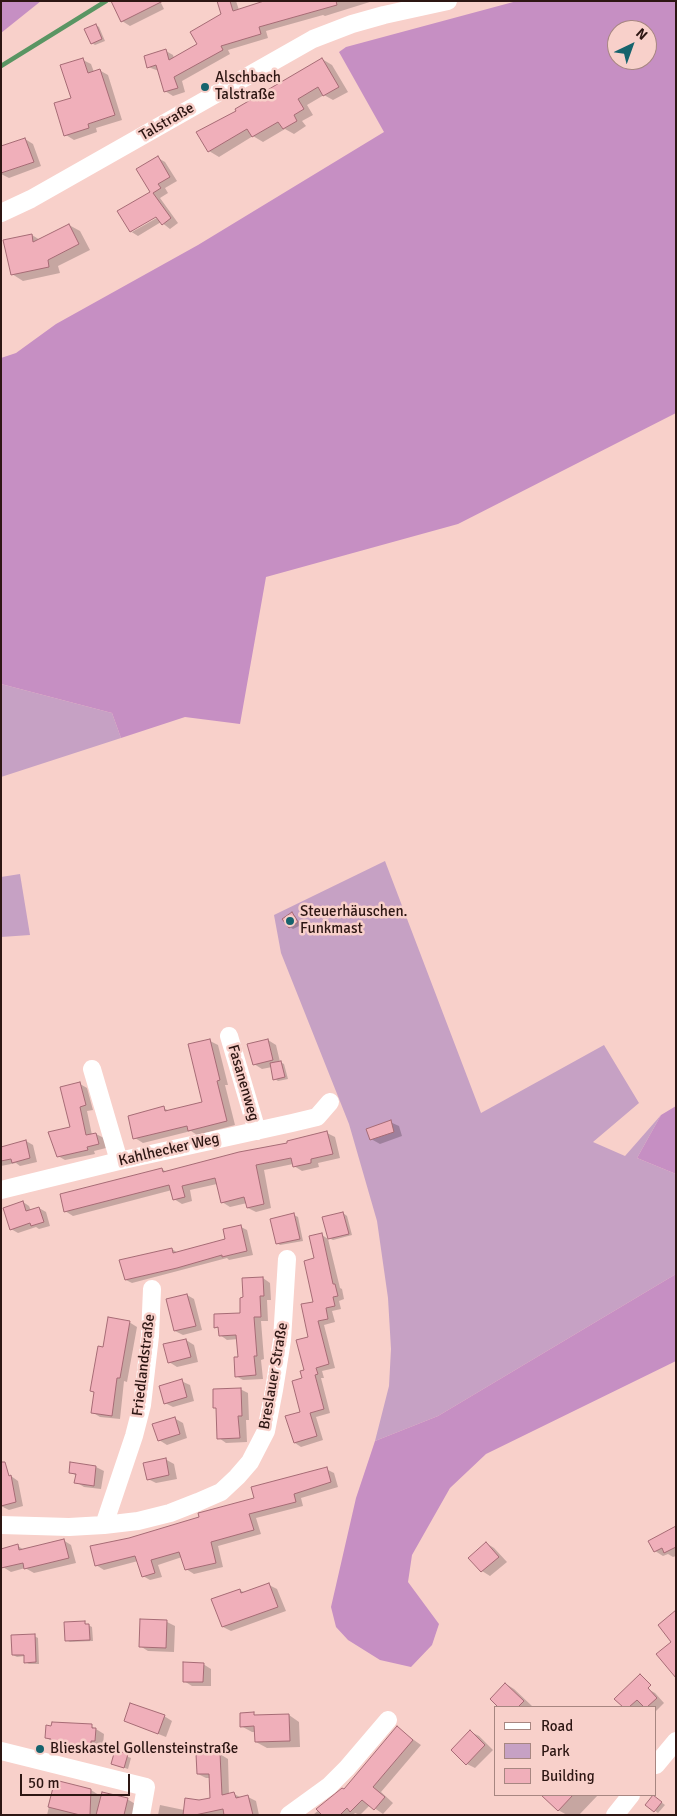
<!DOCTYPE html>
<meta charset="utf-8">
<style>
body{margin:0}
#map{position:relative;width:677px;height:1816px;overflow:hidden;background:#f8d0ca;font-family:Signika,sans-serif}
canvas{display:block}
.frame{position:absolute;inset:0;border:2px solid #2d1613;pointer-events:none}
.legend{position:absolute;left:494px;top:1706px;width:162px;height:90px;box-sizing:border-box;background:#f8d0ca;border:1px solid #a78681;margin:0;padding:6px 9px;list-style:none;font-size:15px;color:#2d1613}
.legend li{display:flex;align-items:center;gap:10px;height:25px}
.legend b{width:25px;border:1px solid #a78681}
.north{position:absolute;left:607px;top:20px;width:50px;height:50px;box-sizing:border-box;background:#f8d0ca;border:1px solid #a78681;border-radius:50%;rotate:42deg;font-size:14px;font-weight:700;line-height:20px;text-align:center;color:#2d1613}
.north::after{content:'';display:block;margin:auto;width:18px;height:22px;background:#16636d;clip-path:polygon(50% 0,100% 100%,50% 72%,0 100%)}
.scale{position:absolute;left:20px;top:1774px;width:110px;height:22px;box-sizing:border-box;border:2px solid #2d1613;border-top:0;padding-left:6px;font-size:15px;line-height:18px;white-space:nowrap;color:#2d1613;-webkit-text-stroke:4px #f8d0ca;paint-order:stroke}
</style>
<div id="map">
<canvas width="677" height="1816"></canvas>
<div class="frame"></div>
<ul class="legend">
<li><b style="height:6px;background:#fff"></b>Road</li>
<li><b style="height:14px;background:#c6a1c4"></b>Park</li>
<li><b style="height:14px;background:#f0afba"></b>Building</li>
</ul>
<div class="north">N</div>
<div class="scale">50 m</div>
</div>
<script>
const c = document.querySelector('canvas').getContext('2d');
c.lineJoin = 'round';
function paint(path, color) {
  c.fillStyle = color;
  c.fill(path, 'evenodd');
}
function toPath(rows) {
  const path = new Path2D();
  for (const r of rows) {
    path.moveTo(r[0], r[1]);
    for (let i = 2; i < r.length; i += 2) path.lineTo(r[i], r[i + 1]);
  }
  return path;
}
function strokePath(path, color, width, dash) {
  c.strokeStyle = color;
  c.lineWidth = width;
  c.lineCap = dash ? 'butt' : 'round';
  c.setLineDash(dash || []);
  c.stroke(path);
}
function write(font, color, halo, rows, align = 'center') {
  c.font = font + ' Signika,sans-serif';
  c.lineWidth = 5;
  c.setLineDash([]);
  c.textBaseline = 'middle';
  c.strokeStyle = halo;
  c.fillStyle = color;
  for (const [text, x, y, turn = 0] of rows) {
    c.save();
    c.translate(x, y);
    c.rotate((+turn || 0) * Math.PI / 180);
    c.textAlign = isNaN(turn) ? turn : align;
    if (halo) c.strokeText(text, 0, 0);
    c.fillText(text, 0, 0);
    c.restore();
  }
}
paint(toPath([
 [1,684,112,713,121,738,1,777],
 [385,861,481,1113,604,1045,639,1103,593,1142,625,1156,661,1115,637,1158,676,1174,676,1274,438,1416,375,1441,389,1386,391,1349,388,1298,377,1221,349,1124,281,953,274,915],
 [20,874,30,935,1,937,1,877]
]), '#c6a1c4');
paint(toPath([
 [1,1,41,1,1,33],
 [517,1,676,1,676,413,458,524,266,577,240,724,185,717,121,738,112,713,1,684,1,358,16,353,56,324,198,245,384,132,339,52,346,47],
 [617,30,647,30,647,60,617,60],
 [676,1106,676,1174,637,1158,661,1115],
 [676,1274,676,1361,486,1454,450,1488,412,1555,408,1582,439,1624,432,1645,411,1667,380,1660,348,1640,336,1627,331,1607,356,1498,375,1441,438,1416]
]), '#c68fc3');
paint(toPath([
 [160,1,164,9,130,26,122,21,113,3],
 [219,1,236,1,239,10,265,1,373,1,325,16,323,15,266,31,268,38,228,50,230,54,182,81,185,92,173,96,165,91,159,71,148,67,166,51,173,55,174,58,198,44,223,15],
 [96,25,99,27,105,41,95,45,92,43],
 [322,59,332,65,348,92,333,100,324,95,307,105,313,115,302,121,306,126,294,134,285,129,263,142,253,136,219,157,209,151,238,111],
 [83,60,91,64,94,72,99,70,108,75,122,120,96,128,97,132,74,140,66,135,72,99],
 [25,139,33,144,41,166,9,178,1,174,1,148],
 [158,158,165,162,177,181,165,188,168,193,160,198,178,223,170,229,161,222,138,236,130,231,151,192],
 [160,212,162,215,132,232,132,229],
 [69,225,80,231,90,250,58,266,60,273,23,281,12,274,32,235,40,240],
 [292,914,295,916,301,925,293,929,290,927],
 [268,1040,276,1045,280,1062,284,1064,288,1079,278,1081,275,1079,272,1067,262,1069,254,1064],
 [210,1041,218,1045,228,1085,225,1085,235,1125,197,1135,191,1131,143,1143,135,1138,163,1108,170,1111,204,1103],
 [80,1084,87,1088,93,1110,87,1111,92,1135,96,1134,104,1138,106,1148,94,1151,95,1154,65,1160,58,1156,71,1128],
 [390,1122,399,1126,402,1136,380,1144,371,1139],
 [327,1133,335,1137,340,1158,318,1163,319,1167,302,1171,294,1166,293,1164,264,1170,271,1208,256,1212,248,1208,247,1203,230,1207,222,1202,217,1184,190,1190,192,1201,182,1204,174,1199,172,1190,73,1216,65,1211,162,1169,168,1173],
 [26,1141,33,1145,37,1162,20,1166,16,1163,1,1166,1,1147],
 [23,1202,29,1206,31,1211,39,1208,46,1212,50,1226,39,1229,36,1227,18,1233,11,1229],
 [343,1213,347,1216,352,1235,333,1240,329,1238],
 [294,1215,298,1217,303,1241,280,1245,277,1243],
 [241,1227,247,1230,253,1255,229,1260,227,1258,132,1283,126,1280,172,1249,178,1253,227,1240],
 [322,1235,328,1239,340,1288,342,1289,344,1299,339,1301,341,1309,332,1311,335,1322,324,1325,335,1368,322,1371,324,1378,321,1378,330,1413,316,1417,323,1440,301,1447,295,1443,302,1413,304,1379,314,1303,315,1259],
 [263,1278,270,1283,271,1300,267,1300,268,1321,261,1321,264,1359,261,1360,263,1379,243,1380,236,1376,239,1358,238,1339,227,1340,220,1335,220,1329,216,1327,242,1314,244,1299],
 [187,1295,194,1299,202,1330,183,1335,175,1331],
 [129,1322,137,1327,127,1382,124,1381,120,1419,100,1417,92,1412,95,1393,91,1391,104,1348],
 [186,1340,194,1345,198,1362,177,1367,169,1362],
 [181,1381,190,1385,194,1401,173,1407,165,1403],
 [240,1389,248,1393,249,1420,246,1420,247,1442,226,1443,219,1438],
 [174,1418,183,1423,187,1438,167,1445,159,1440],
 [165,1459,174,1464,177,1479,156,1483,148,1479],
 [96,1467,104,1471,101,1489,84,1487,76,1482,77,1476,70,1472],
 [326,1469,334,1473,338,1487,301,1498,303,1506,256,1518,261,1534,218,1546,223,1567,194,1574,186,1569,182,1557,158,1565,162,1577,150,1580,143,1576,138,1561,104,1570,96,1565,130,1539,201,1518,256,1499],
 [11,1476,18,1481,23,1506,9,1510,1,1506,1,1479],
 [676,1528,676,1556,673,1557,668,1554,663,1556,655,1551,650,1542],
 [63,1540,71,1545,76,1563,34,1573,25,1568,11,1572,3,1567,18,1546,24,1550],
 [486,1543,494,1548,507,1562,490,1576,482,1571,470,1558],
 [269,1585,277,1589,286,1611,231,1631,223,1627,240,1590,245,1593],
 [167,1622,175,1626,174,1652,148,1651,140,1646],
 [84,1623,92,1627,93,1641,70,1642,66,1640],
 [34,1636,38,1638,39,1664,29,1664,25,1662,25,1656,17,1657,13,1655],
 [203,1664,211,1669,211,1686,192,1686,184,1681],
 [506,1684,514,1689,532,1706,530,1707,500,1707,491,1699],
 [646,1688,655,1693,664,1703,656,1711,656,1707,646,1707,644,1705,642,1707,624,1707,616,1699],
 [253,1714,257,1716,289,1715,299,1722,300,1747,267,1748,256,1742,256,1732,252,1732,241,1726],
 [164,1716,172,1721,166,1737,125,1721],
 [91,1726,104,1734,103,1745,99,1745,98,1749,60,1747,47,1738],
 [397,1728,421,1745,381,1792,393,1803,383,1814,370,1805,360,1815,355,1813,353,1815,313,1815,343,1789,345,1791],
 [471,1732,479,1736,493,1750,475,1768,467,1764],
 [115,1752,131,1758,128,1769,116,1765],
 [220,1754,228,1759,229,1795,234,1794,242,1798,248,1797,256,1801,259,1815,158,1815,160,1805,184,1810,199,1801,212,1799,210,1778,206,1778,198,1774],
 [55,1782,91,1790,102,1797,127,1799,142,1808,140,1815,47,1815],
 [543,1795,598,1795,579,1815,567,1815,558,1810],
 [657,1799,665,1805,658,1813,647,1805]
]), '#0003');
strokePath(toPath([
 [1,66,106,1]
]), '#5a9563', 4.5);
const building = toPath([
 [111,1,163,1,121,22,111,1],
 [217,1,230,1,233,11,264,1,336,1,337,5,259,27,261,34,221,46,223,50,174,77,178,88,164,92,156,65,147,68,144,56,166,49,169,60,197,44,190,32,221,14,217,1],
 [96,24,102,39,91,44,84,29,96,24],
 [83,58,88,73,100,69,115,115,88,124,89,128,64,136,54,103,71,98,60,65,83,58],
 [322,58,339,87,323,96,318,87,298,99,304,109,294,115,297,121,283,129,278,122,252,137,247,129,208,152,196,132,236,111,235,109,322,58],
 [25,138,34,162,1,173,1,146,25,138],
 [158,156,170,177,158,184,161,188,153,193,171,218,162,225,156,217,130,232,117,211,150,192,136,169,158,156],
 [69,224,79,244,48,260,49,267,11,275,3,240,32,234,33,242,69,224],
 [292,912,298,922,289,928,282,919,292,912],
 [210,1039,220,1080,217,1081,227,1121,188,1131,187,1126,133,1139,128,1116,164,1106,165,1111,202,1102,188,1044,210,1039],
 [268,1039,273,1060,253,1065,247,1044,268,1039],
 [281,1061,285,1077,273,1080,270,1063,281,1061],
 [80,1082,86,1105,80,1107,86,1135,96,1133,99,1144,87,1147,88,1150,57,1157,48,1132,70,1127,60,1087,80,1082],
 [391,1120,394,1132,370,1140,366,1129,391,1120],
 [327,1131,333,1154,311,1159,311,1163,293,1167,291,1158,256,1165,264,1204,247,1208,244,1197,221,1203,215,1178,182,1186,185,1197,173,1200,169,1185,64,1212,60,1194,162,1168,163,1172,239,1152,287,1143,287,1141,327,1131],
 [26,1140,30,1158,12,1163,11,1159,1,1161,1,1147,26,1140],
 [23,1201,26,1211,39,1207,44,1222,31,1226,30,1223,10,1230,3,1208,23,1201],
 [343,1212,349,1234,328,1239,322,1217,343,1212],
 [294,1213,300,1239,276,1244,270,1219,294,1213],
 [241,1225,247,1251,222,1257,222,1255,177,1268,125,1280,119,1260,172,1248,173,1253,225,1239,223,1229,241,1225],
 [322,1233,333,1284,335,1284,338,1296,333,1297,335,1306,326,1308,328,1319,318,1321,329,1364,316,1368,318,1374,315,1375,324,1409,310,1413,317,1436,294,1443,285,1416,300,1412,292,1381,302,1378,300,1371,304,1370,296,1340,308,1337,301,1304,313,1302,304,1261,314,1258,309,1236,322,1233],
 [263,1277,264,1296,260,1296,261,1317,254,1317,257,1356,254,1356,256,1375,235,1377,234,1357,238,1357,236,1335,219,1336,218,1327,214,1328,214,1314,240,1313,240,1298,243,1297,242,1278,263,1277],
 [187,1294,196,1326,174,1331,166,1299,187,1294],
 [108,1317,130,1321,120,1378,117,1378,112,1416,91,1413,94,1392,90,1391,98,1346,103,1347,108,1317],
 [186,1339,191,1357,168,1363,163,1344,186,1339],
 [182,1379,187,1397,164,1404,159,1386,182,1379],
 [241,1388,242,1416,238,1416,240,1438,217,1439,216,1408,213,1408,213,1389,241,1388],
 [175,1417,180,1434,158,1441,152,1424,175,1417],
 [166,1458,169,1475,147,1480,143,1463,166,1458],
 [1,1462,5,1462,9,1476,11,1475,16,1502,1,1506,1,1462],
 [70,1462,96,1466,94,1486,74,1483,76,1474,69,1473,70,1462],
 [327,1467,331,1482,294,1494,296,1502,249,1514,254,1530,211,1542,216,1563,185,1570,179,1552,151,1560,155,1573,142,1577,135,1556,95,1566,90,1546,129,1538,199,1517,198,1513,202,1512,254,1498,251,1487,327,1467],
 [676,1526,676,1547,664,1553,662,1548,654,1552,648,1541,676,1526],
 [64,1539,69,1558,24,1569,23,1563,1,1568,1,1549,18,1544,19,1550,64,1539],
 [486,1542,499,1557,481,1572,468,1558,486,1542],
 [269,1583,278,1607,222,1627,211,1599,240,1589,241,1593,269,1583],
 [676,1610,676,1678,656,1654,671,1642,658,1625,676,1610],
 [140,1619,167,1620,166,1648,139,1647,140,1619],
 [85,1621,85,1624,89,1624,90,1640,65,1641,64,1622,85,1621],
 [35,1634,36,1662,24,1663,24,1655,12,1655,11,1635,35,1634],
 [183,1662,204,1663,203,1682,183,1682,183,1662],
 [640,1674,651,1685,648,1688,657,1698,647,1707,644,1707,637,1700,629,1707,623,1707,614,1699,640,1674],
 [505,1683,524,1701,518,1707,498,1707,490,1699,505,1683],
 [130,1703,165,1715,158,1734,124,1721,130,1703],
 [254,1712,254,1715,289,1714,290,1741,255,1742,254,1726,240,1727,240,1713,254,1712],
 [52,1722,92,1724,92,1728,96,1728,95,1741,91,1741,91,1745,50,1743,51,1739,45,1738,46,1725,51,1726,52,1722],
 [397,1726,413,1740,373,1787,385,1797,374,1810,362,1800,350,1812,347,1808,340,1815,322,1815,316,1809,342,1788,344,1789,397,1726],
 [470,1730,485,1745,466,1765,451,1750,470,1730],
 [115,1750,128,1754,124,1768,111,1764,115,1750],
 [220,1753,222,1795,234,1792,236,1798,248,1795,253,1815,224,1815,223,1809,195,1815,183,1815,185,1798,199,1800,210,1798,209,1774,197,1774,196,1754,220,1753],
 [55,1780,91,1789,90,1815,80,1815,48,1807,55,1780],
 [102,1792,128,1798,124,1815,96,1815,102,1792],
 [541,1795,573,1795,558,1811,541,1795],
 [653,1795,662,1802,654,1812,645,1805,653,1795]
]);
paint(building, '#f0afba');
strokePath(building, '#a66b75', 1);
strokePath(toPath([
 [1,213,31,199,313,39,352,24,384,15,448,1],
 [229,1036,257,1131],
 [92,1069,119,1161],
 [1,1190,119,1161,292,1123,317,1117,330,1102],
 [1,1525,69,1527,104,1525,138,1521,170,1513,198,1502,221,1492,237,1477,250,1462,266,1431,274,1390,282,1340,287,1259],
 [104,1525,134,1436,142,1405,150,1336,152,1289],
 [1,1751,146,1787,141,1815],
 [656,1765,676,1741],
 [289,1815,329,1786,347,1768,388,1720],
 [615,1815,631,1795]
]), '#fff', 18);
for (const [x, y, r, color] of [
 [205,87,5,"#16636d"],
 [290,921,5,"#16636d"],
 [40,1749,5,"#16636d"]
]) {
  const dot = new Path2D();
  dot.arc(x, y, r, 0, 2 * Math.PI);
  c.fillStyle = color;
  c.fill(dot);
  strokePath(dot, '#f8d0ca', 2);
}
write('15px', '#2d1613', '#f8d0ca', [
 ["Alschbach",215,78],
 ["Talstraße",215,95],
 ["Steuerhäuschen.",300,912],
 ["Funkmast",300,929],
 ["Blieskastel Gollensteinstraße",50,1749]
], 'left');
write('15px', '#2d1613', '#f8d0ca', [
 ["Talstraße",167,122,-30],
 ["Fasanenweg",243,1083,74],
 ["Kahlhecker Weg",169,1150,-13],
 ["Friedlandstraße",144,1365,-83],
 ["Breslauer Straße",274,1376,-80]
]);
</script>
